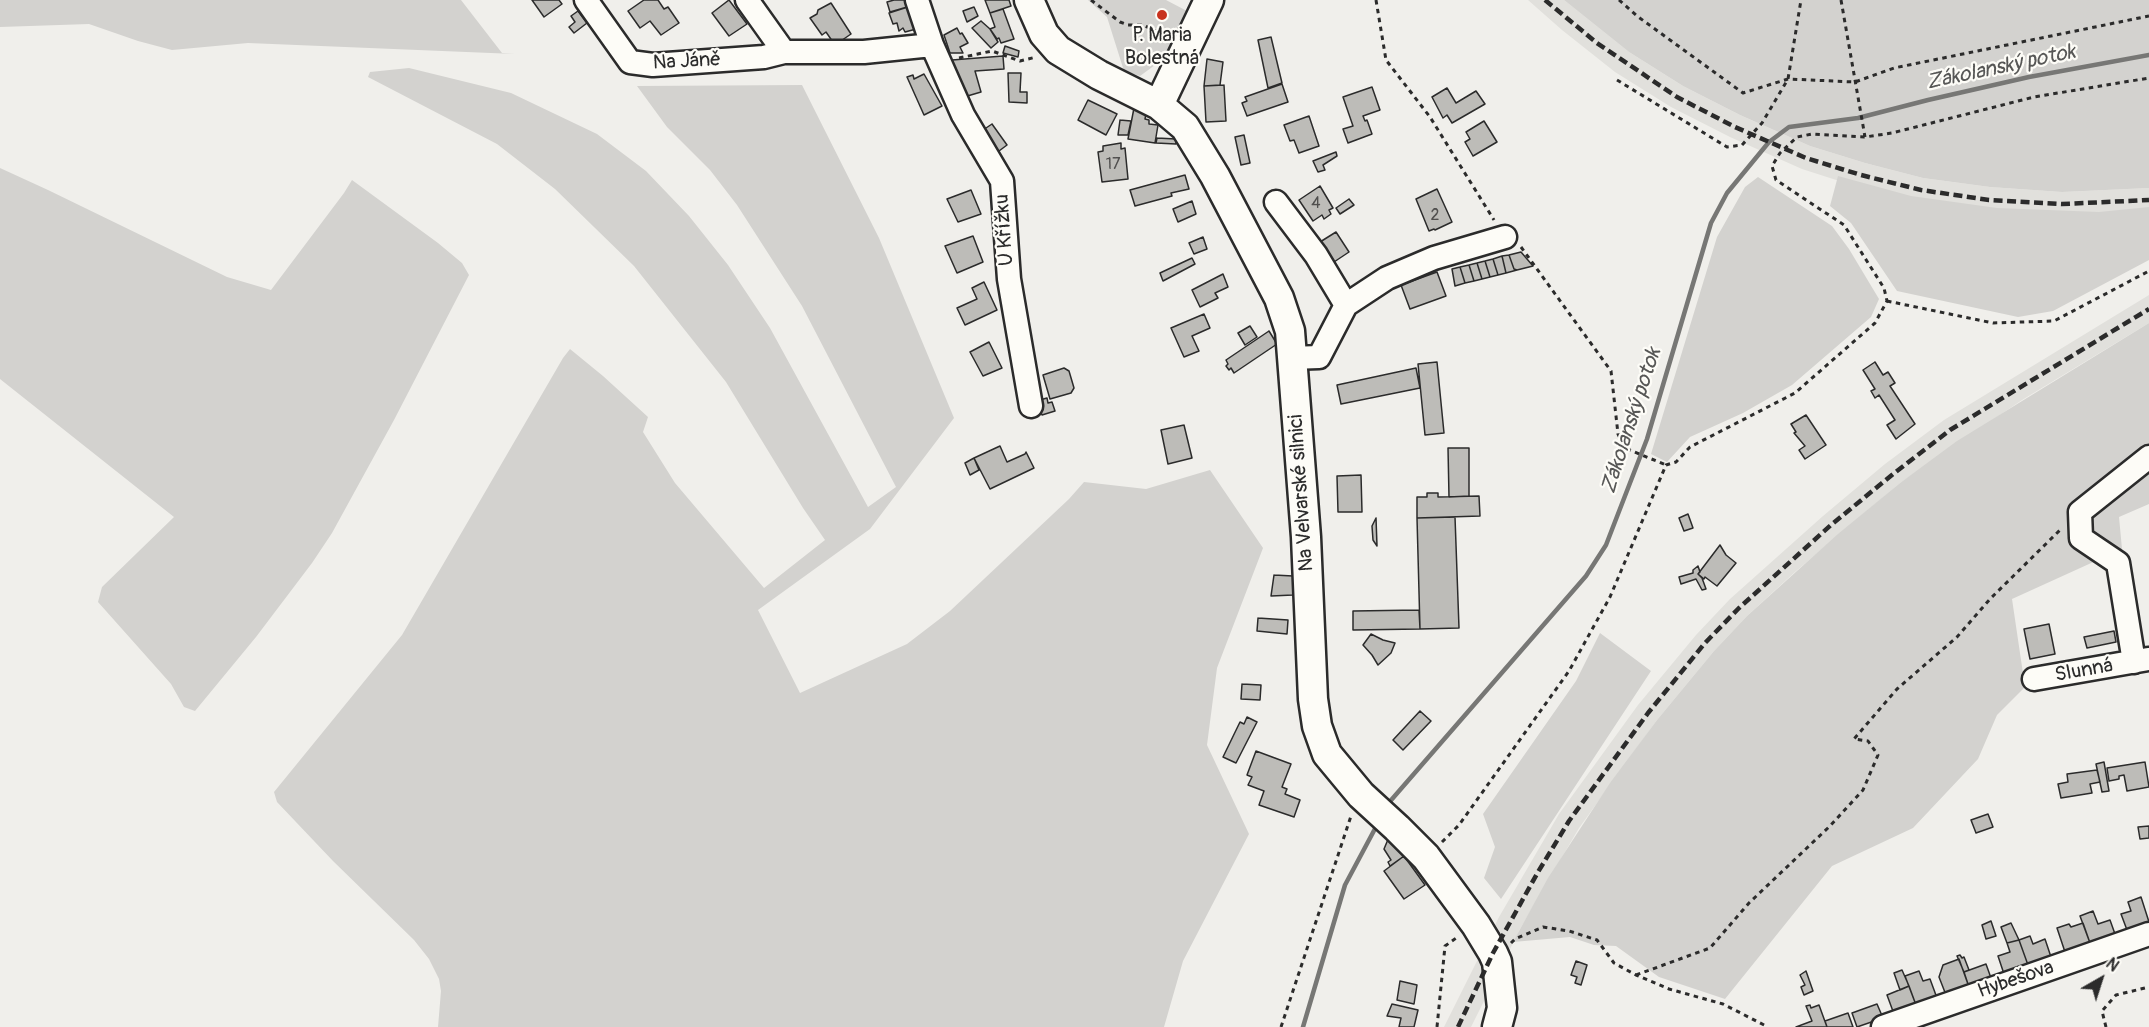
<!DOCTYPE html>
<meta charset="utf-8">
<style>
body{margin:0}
#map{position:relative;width:2149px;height:1027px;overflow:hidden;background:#f0efeb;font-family:Pangolin,sans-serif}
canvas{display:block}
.north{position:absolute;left:2071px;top:949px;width:60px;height:60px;-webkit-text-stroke:4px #fdfcf7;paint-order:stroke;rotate:39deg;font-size:16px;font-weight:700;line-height:24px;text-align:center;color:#2b2b2b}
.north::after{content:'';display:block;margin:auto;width:21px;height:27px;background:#2b2b2b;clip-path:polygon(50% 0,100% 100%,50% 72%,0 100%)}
</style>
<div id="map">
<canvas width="2149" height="1027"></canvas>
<div class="north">N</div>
</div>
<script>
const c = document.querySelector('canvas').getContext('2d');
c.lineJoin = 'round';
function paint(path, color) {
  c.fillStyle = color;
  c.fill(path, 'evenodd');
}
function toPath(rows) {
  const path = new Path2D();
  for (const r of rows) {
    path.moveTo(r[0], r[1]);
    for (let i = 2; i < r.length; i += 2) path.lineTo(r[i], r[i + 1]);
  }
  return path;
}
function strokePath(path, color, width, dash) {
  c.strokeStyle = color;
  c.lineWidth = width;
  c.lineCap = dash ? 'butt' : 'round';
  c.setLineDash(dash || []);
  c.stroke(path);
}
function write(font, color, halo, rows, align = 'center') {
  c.font = font + ' Pangolin,sans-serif';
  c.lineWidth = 4.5;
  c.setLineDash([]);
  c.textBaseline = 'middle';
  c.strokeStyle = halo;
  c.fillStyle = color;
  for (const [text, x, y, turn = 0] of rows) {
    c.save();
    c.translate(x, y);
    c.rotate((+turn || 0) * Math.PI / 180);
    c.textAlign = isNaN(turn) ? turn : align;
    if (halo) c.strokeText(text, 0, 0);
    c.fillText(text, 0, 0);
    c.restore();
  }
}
paint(toPath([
 [1528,0,1564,0,1629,52,1683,86,1740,115,1810,146,1865,163,1923,178,1990,187,2062,192,2149,188,2149,213,1988,212,1858,187,1802,169,1730,137,1671,107,1615,72,1562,30],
 [2149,295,2149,323,2022,400,1900,483,1795,572,1747,616,1714,651,1657,720,1579,828,1520,929,1471,1027,1444,1027,1499,917,1559,814,1638,705,1696,635,1730,599,1823,516,1885,464,1944,420]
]), '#e1e0dc');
paint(toPath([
 [0,0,461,0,502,53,515,54,248,43,172,50,138,41,89,24,0,27],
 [1088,0,1166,0,1187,11,1171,49,1155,65,1140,76,1124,71,1107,17],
 [1564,0,2149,0,2149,188,2062,192,1990,187,1923,178,1865,163,1810,146,1740,115,1683,86,1629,52],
 [409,68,511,93,597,134,646,171,689,216,728,265,770,328,868,507,896,487,802,306,737,205,710,170,667,127,637,86,802,85,879,238,954,418,870,529,758,610,800,693,907,644,950,611,1069,499,1084,482,1146,489,1210,470,1263,548,1217,668,1207,745,1249,834,1183,961,1164,1027,438,1027,441,991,439,979,429,959,414,940,333,861,277,802,274,792,402,635,563,358,570,349,603,376,648,417,643,432,675,483,764,588,825,540,803,508,726,382,634,266,555,189,497,144,368,77,370,72],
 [0,168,48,190,227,277,271,290,344,193,352,180,438,243,462,263,469,275,394,420,332,533,312,563,256,637,195,711,184,707,171,684,98,602,102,587,174,517,0,379],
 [1838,176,1911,196,1997,208,2099,212,2149,207,2149,260,2053,311,2018,317,1897,291,1851,223,1830,206],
 [1758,177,1832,226,1849,249,1879,299,1871,317,1792,385,1743,413,1690,437,1667,462,1651,454,1717,237,1745,187],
 [2149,323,2149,504,2119,517,2122,549,2012,599,2025,687,1997,715,1978,759,1913,828,1832,866,1725,999,1659,977,1616,946,1594,945,1570,937,1513,942,1548,878,1610,783,1657,720,1714,651,1747,616,1838,534,1900,483,1957,441],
 [1600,633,1651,671,1501,899,1484,878,1495,847,1483,814,1576,681]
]), '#d3d2cf');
strokePath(toPath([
 [1386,806,1586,576,1606,545,1647,439,1711,223,1727,193,1769,142,1789,127,1858,118,1928,100,2029,77,2149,55],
 [1303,1027,1345,885,1377,825]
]), '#777775', 4.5);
const building = toPath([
 [532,0,559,0,562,4,544,17,532,0],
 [644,0,658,0,664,9,668,7,679,23,661,35,650,21,640,28,628,11,644,0],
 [729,0,747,24,729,36,712,13,729,0],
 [894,0,912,0,914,5,890,12,887,2,894,0],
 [985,0,1009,0,1011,6,990,13,985,0],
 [831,3,851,34,835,45,826,32,822,35,810,18,817,14,818,10,831,3],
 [914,5,920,28,905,32,903,28,899,31,897,23,893,24,889,13,914,5],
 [974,7,978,16,967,22,963,11,974,7],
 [1003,9,1014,39,1001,43,999,38,997,39,990,29,995,27,990,13,1003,9],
 [578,11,587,23,574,33,569,27,575,22,571,16,578,11],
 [981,21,990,29,998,42,991,48,972,28,981,21],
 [957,28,960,34,962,33,968,43,960,47,963,53,950,53,944,35,957,28],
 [1271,37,1282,83,1268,88,1258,40,1271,37],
 [1005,46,1019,51,1018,57,1003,53,1005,46],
 [1003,56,1004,69,975,71,981,92,964,97,952,60,1003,56],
 [1207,59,1223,62,1220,85,1204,86,1207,59],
 [1008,73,1021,73,1020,92,1027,92,1027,103,1009,102,1008,73],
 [924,74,942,106,924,115,907,77,913,75,914,79,924,74],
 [1282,84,1288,102,1247,116,1242,103,1247,101,1245,97,1282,84],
 [1224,85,1226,121,1206,122,1204,86,1224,85],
 [1372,87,1380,110,1363,116,1365,121,1367,120,1372,134,1348,143,1343,129,1353,126,1343,97,1372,87],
 [1447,88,1456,103,1476,91,1485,104,1452,123,1447,115,1443,118,1432,97,1447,88],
 [1088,100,1117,114,1106,135,1078,120,1088,100],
 [1134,108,1146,114,1145,119,1149,120,1149,124,1158,125,1155,143,1128,139,1134,108],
 [1309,116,1319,146,1299,153,1294,140,1290,141,1284,125,1309,116],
 [1120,120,1131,121,1128,135,1118,135,1120,120],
 [1484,121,1497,142,1473,156,1465,142,1470,139,1466,132,1484,121],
 [992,124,1007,145,995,154,980,132,992,124],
 [1244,135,1250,163,1241,165,1235,137,1244,135],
 [1157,138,1176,139,1176,144,1156,143,1157,138],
 [1121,143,1121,149,1125,148,1128,179,1102,182,1098,152,1103,151,1103,146,1121,143],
 [1336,152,1337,156,1323,165,1325,170,1318,172,1313,161,1336,152],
 [1185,175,1189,189,1171,193,1172,196,1135,206,1130,190,1185,175],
 [1320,186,1333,208,1329,210,1331,214,1324,219,1322,215,1313,221,1299,200,1320,186],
 [1437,189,1452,222,1435,230,1434,229,1429,231,1416,199,1437,189],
 [971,190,981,214,958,222,947,199,971,190],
 [1349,199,1354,205,1340,214,1336,208,1349,199],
 [1192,201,1196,214,1178,222,1173,209,1192,201],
 [1336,232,1349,252,1334,262,1320,242,1336,232],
 [973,236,983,262,957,273,945,246,973,236],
 [1203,237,1207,249,1194,254,1189,243,1203,237],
 [1521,252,1533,266,1517,270,1514,269,1509,255,1521,252],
 [1509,255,1514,269,1517,270,1506,273,1502,256,1509,255],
 [1502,256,1506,273,1498,275,1493,259,1502,256],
 [1192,258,1195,264,1163,281,1160,273,1192,258],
 [1493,259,1498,275,1490,277,1485,261,1493,259],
 [1485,261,1490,277,1482,279,1477,263,1485,261],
 [1477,263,1482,279,1474,281,1469,265,1477,263],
 [1469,265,1474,281,1465,283,1460,267,1469,265],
 [1460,267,1465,283,1455,286,1452,269,1460,267],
 [1437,272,1446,296,1410,309,1401,285,1437,272],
 [1223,274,1228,287,1215,293,1218,298,1200,307,1192,290,1223,274],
 [984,282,997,310,965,325,957,308,977,299,972,288,984,282],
 [1204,314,1210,328,1192,336,1199,351,1184,357,1171,328,1204,314],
 [1250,326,1257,337,1245,345,1238,333,1250,326],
 [1269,331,1277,344,1234,373,1231,368,1229,370,1226,366,1228,364,1226,360,1269,331],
 [989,342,1002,368,983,376,970,352,989,342],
 [1437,362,1444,433,1425,435,1418,364,1437,362],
 [1875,362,1883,375,1888,372,1895,383,1890,386,1915,424,1896,439,1887,425,1895,420,1879,395,1875,398,1871,391,1875,389,1863,370,1875,362],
 [1064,368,1069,371,1074,388,1071,393,1050,399,1043,375,1064,368],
 [1416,368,1420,388,1341,404,1337,385,1416,368],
 [1047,398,1048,403,1052,402,1055,411,1042,415,1036,401,1047,398],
 [1806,415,1826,445,1805,459,1799,450,1805,446,1794,433,1796,432,1791,424,1806,415],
 [1184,425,1192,458,1168,464,1161,430,1184,425],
 [1000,446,1007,462,1025,454,1026,452,1034,468,990,489,974,458,1000,446],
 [1448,448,1469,448,1469,496,1449,497,1448,448],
 [974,458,979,470,970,475,965,463,974,458],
 [1361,475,1362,512,1338,512,1337,476,1361,475],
 [1427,493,1438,493,1438,497,1479,496,1480,516,1417,518,1417,497,1427,497,1427,493],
 [1688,514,1693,528,1684,531,1679,518,1688,514],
 [1455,517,1459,628,1420,629,1417,518,1455,517],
 [1376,518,1377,546,1373,540,1372,526,1376,518],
 [1720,545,1726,555,1736,563,1717,586,1705,577,1704,579,1698,574,1720,545],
 [1698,566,1700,572,1698,574,1702,578,1706,589,1702,590,1696,579,1681,584,1679,577,1693,573,1693,570,1698,566],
 [1274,575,1293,576,1293,595,1271,596,1274,575],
 [1419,610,1420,629,1353,630,1353,611,1419,610],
 [1258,618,1288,620,1287,634,1257,631,1258,618],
 [2049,624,2055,654,2030,659,2024,629,2049,624],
 [2114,631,2116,642,2087,648,2084,637,2114,631],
 [1371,634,1383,640,1395,643,1391,653,1378,665,1372,655,1363,645,1371,634],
 [1242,684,1261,685,1260,700,1241,699,1242,684],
 [1420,711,1431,721,1403,750,1393,740,1420,711],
 [1247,717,1257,722,1236,763,1223,757,1240,722,1244,724,1247,717],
 [1256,751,1291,764,1282,787,1287,789,1285,794,1300,800,1294,817,1259,805,1264,791,1248,785,1252,777,1247,775,1256,751],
 [2104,762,2109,791,2102,792,2096,764,2104,762],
 [2145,762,2149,787,2127,791,2124,775,2119,776,2119,779,2109,781,2107,768,2145,762],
 [2097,770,2100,782,2090,784,2092,793,2061,798,2058,784,2068,782,2067,774,2097,770],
 [1988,814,1993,827,1976,833,1971,820,1988,814],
 [2149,826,2149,838,2140,839,2138,827,2149,826],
 [1389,837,1404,856,1390,866,1388,862,1391,860,1384,849,1389,837],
 [1404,856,1425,885,1404,899,1384,871,1404,856],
 [2141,897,2149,922,2127,930,2121,914,2131,911,2128,902,2141,897],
 [2093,911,2098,924,2110,920,2115,934,2090,943,2080,916,2093,911],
 [1991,921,1996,936,1986,939,1982,925,1991,921],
 [2011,923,2019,940,2007,943,2001,927,2011,923],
 [2083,923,2090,943,2065,952,2057,928,2069,924,2071,927,2083,923],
 [2030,936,2033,944,2045,939,2051,957,2028,965,2019,940,2030,936],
 [2019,940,2028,965,2004,974,1998,956,2010,952,2007,943,2019,940],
 [1960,955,1962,958,1964,957,1969,970,1964,972,1957,956,1960,955],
 [1959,959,1969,987,1946,995,1939,977,1943,965,1959,959],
 [1576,961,1587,965,1581,985,1575,983,1577,977,1571,975,1576,961],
 [1986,964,1991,978,1969,987,1964,972,1986,964],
 [1902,970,1909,986,1900,990,1894,973,1902,970],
 [1806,971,1813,991,1804,995,1801,987,1805,985,1800,975,1806,971],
 [1919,971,1923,981,1930,979,1937,998,1916,1005,1905,976,1919,971],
 [1400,981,1417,985,1414,1004,1397,1000,1400,981],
 [1909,986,1916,1005,1894,1014,1887,995,1909,986],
 [1392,1004,1418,1010,1414,1027,1399,1027,1401,1018,1387,1016,1392,1004],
 [1877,1004,1883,1018,1857,1027,1852,1013,1877,1004],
 [1810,1005,1811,1008,1819,1005,1827,1027,1796,1027,1812,1021,1806,1006,1810,1005],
 [1848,1013,1853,1027,1827,1027,1825,1021,1848,1013]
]);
paint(building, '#bdbcb8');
strokePath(building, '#2b2b2b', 1.5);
const minor = toPath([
 [586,0,630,62,653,65,764,57,784,52,864,52,932,45],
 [747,0,784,52],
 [917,0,932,45,963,115,1002,181,1009,279,1031,406],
 [1276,202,1316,255,1346,305],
 [1291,358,1319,357,1346,305,1387,278,1434,258,1505,237],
 [2134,662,2118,563,2081,538,2080,512,2149,457],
 [2034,679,2148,659],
 [1883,1027,2149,934]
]);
const major = toPath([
 [1029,0,1044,34,1058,50,1099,75,1159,105,1185,127,1215,176,1279,298,1290,331,1306,537,1313,699,1317,726,1327,754,1361,795,1397,828,1426,857,1476,925,1493,953,1497,962,1502,1008,1497,1027],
 [1159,105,1209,0]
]);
strokePath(minor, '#2b2b2b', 27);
strokePath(major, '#2b2b2b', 33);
strokePath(toPath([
 [1091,0,1120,22,1128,25,1143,25,1169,37],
 [1376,0,1386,60,1430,117,1494,220],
 [1619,0,1637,16,1743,93,1788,79,1855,82,1894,68,2149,16],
 [1841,0,1865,137],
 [959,58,992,51,1020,61,1036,57],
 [1617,80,1727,147,1742,145,1762,123,1788,79,1801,0],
 [1521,247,1611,371,1618,434,1625,448,1666,465],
 [1887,301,1993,323,2054,321,2149,271],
 [1442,842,1459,825,1569,671,1610,597,1666,465,1676,462,1690,447,1795,393,1875,323,1887,301,1884,288,1844,225,1776,180,1772,166,1780,153,1797,137,1812,134,1865,137,1892,133,2034,97,2149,78],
 [1511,943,1515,939,1543,927,1569,931,1597,940,1614,963,1636,975,1669,989,1723,1004,1768,1027],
 [1636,975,1710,948,1749,903,1830,826,1863,790,1878,755,1868,741,1854,739,1897,689,1957,637,1990,599,2061,529],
 [1281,1027,1351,816],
 [1437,1027,1445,946,1459,936],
 [2106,1027,2102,1011,2116,995,2149,987]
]), '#2b2b2b', 3, [4.5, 4.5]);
strokePath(minor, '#fdfcf7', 22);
strokePath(major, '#fdfcf7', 28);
strokePath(toPath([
 [1545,0,1597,43,1677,97,1735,127,1806,158,1861,175,1921,190,1989,200,2062,204,2149,200],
 [1458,1027,1493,953,1538,872,1569,821,1648,713,1705,643,1739,608,1831,525,1893,474,1950,430,2149,309]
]), '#2b2b2b', 4.5, [9, 4.5]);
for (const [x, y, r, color] of [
 [1162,15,6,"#c8321e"]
]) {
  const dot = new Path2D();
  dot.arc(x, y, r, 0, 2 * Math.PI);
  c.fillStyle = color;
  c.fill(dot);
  strokePath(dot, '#fdfcf7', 2);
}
write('16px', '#504f4e', null, [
 ["17",1113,165],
 ["4",1316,204],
 ["2",1435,216]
]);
write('20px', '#2b2b2b', '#fdfcf7', [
 ["P. Maria",1162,36],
 ["Bolestná",1162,59]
]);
write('20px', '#2b2b2b', '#fdfcf7', [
 ["Na Jáně",687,62,-3],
 ["U Křížku",1005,230,-94],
 ["Na Velvarské silnici",1302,493,-94],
 ["Slunná",2084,671,-10],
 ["Hybešova",2016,980,-19]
]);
write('italic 21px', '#575756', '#fdfcf7', [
 ["Zákolanský potok",2001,68,-12],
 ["Zákolanský potok",1632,421,-72]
]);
</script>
